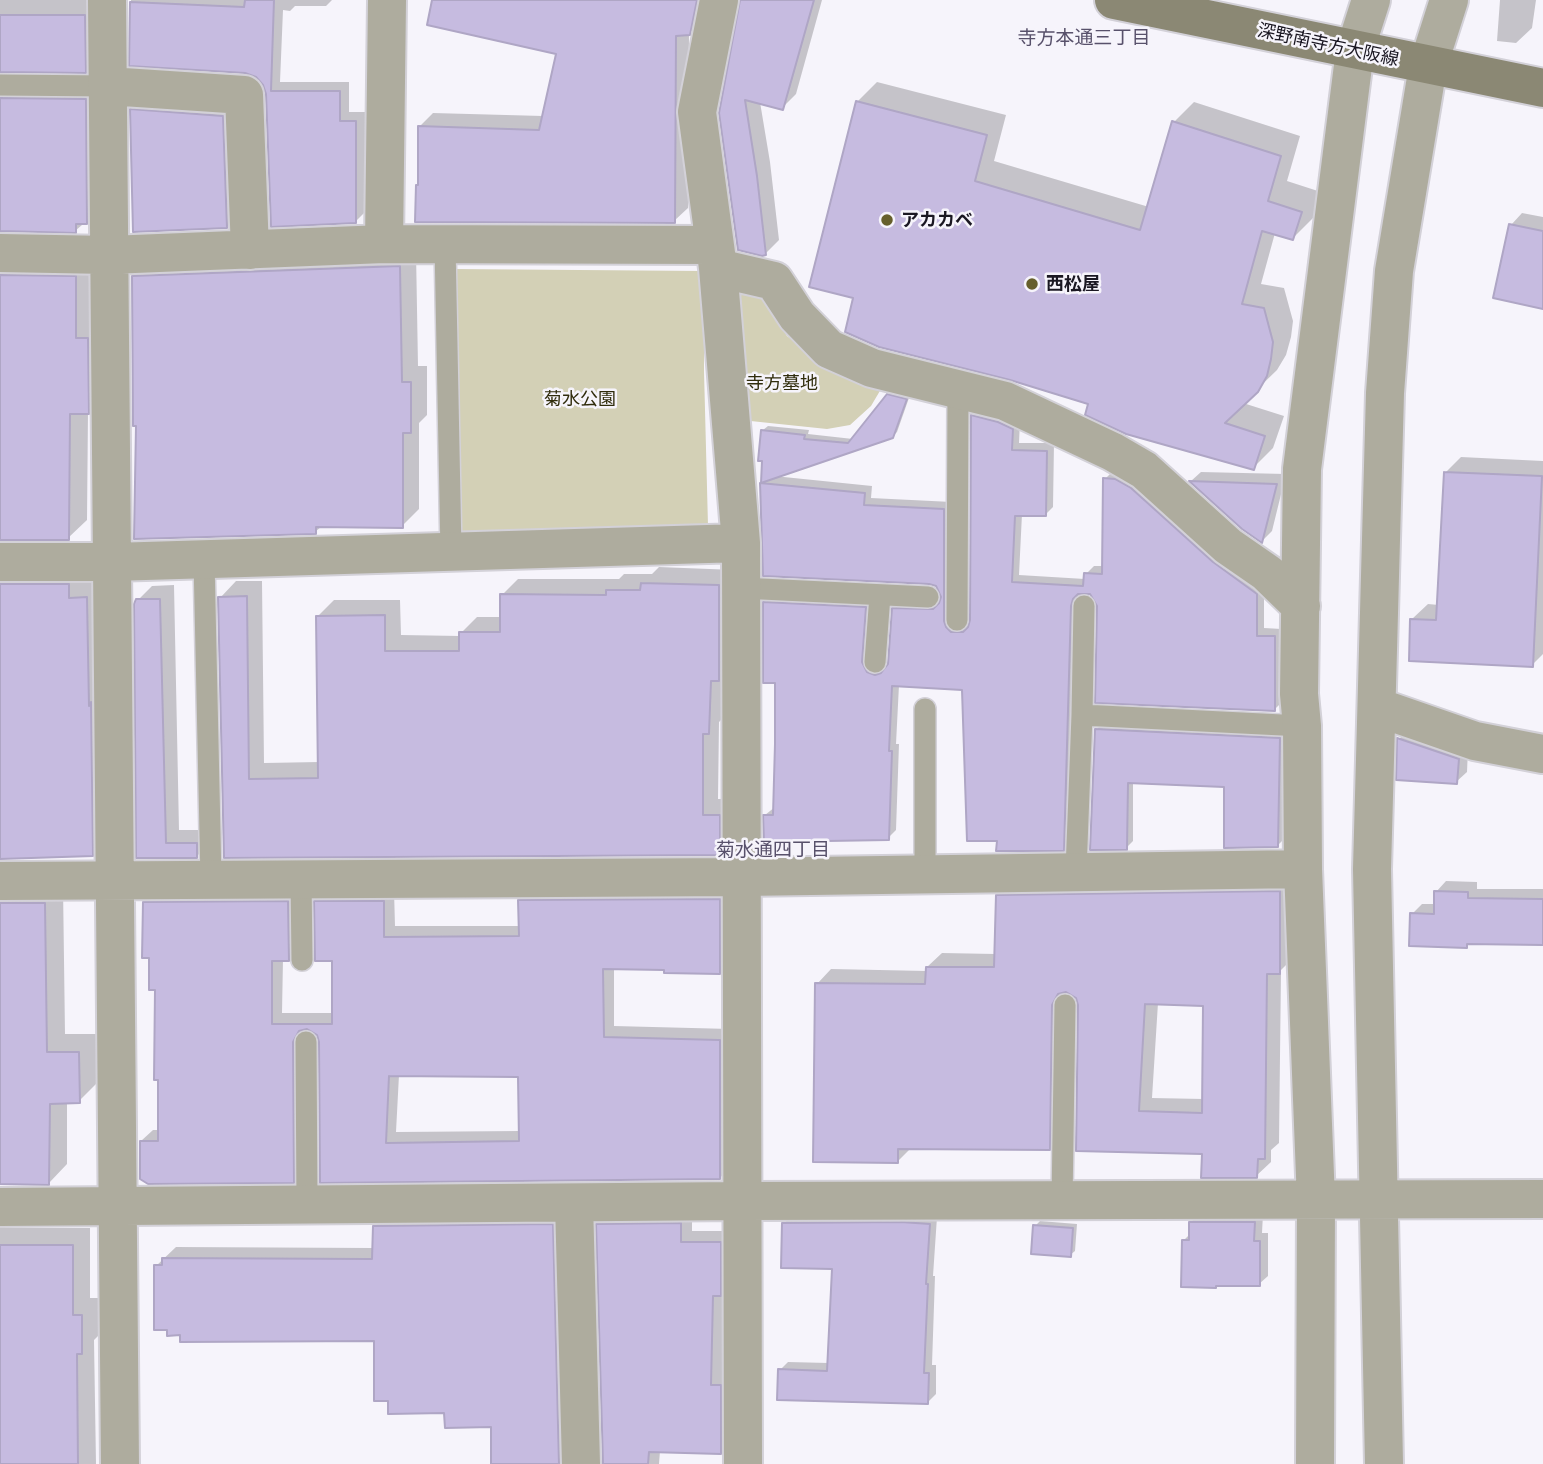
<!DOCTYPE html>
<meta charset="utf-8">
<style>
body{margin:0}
canvas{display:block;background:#f6f4fb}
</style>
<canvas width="1543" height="1464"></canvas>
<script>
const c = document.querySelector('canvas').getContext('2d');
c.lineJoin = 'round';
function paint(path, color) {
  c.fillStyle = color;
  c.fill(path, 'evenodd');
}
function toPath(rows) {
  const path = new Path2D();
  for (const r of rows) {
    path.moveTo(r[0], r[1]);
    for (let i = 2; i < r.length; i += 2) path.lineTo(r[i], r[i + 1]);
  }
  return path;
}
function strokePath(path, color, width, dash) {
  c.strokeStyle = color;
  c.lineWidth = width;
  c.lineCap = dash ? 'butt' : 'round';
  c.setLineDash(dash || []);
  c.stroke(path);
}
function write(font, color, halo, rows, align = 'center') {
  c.font = font + ' "Public Sans","Noto Sans JP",sans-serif';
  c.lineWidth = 5;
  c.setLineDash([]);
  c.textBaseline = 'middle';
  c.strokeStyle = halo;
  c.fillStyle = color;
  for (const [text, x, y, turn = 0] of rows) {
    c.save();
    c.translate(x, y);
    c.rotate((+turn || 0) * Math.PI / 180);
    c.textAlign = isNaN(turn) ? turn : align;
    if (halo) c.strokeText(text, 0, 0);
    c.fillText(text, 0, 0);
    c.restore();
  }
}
paint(toPath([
 [454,269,704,271,704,371,708,526,461,535],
 [739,288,770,290,772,313,787,336,815,357,884,384,871,406,850,425,827,429,741,420]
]), '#d3d0b6');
paint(toPath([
 [0,0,94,0,95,61,85,71,0,70],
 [131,0,332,0,326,6,295,6,290,11,283,10,280,82,349,82,349,112,365,112,365,212,355,222,268,94,264,83,256,75,246,71,131,64],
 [434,0,707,0,703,20,689,33,688,208,674,221,420,183,419,127,433,113,543,116,558,53],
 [742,0,822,0,796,94,782,108,760,102,770,162,779,240,765,254,739,249],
 [1500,0,1536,0,1532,28,1516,43,1497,41],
 [877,82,1006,115,994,161,1149,207,1174,122,1194,102,1300,136,1287,181,1321,192,1313,218,1293,238,1275,233,1261,284,1284,288,1293,321,1291,337,1286,355,1277,370,1243,403,1284,416,1273,448,1253,468,1091,402,855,297,857,102],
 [0,83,95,90,96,213,75,231,0,206],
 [140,102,231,108,235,218,227,227,133,225,132,110],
 [1522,213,1543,217,1543,307,1511,225],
 [416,251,418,366,427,366,427,415,419,423,419,509,402,526,322,526,315,532,137,424,134,277,151,260],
 [0,255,94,258,107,393,88,412,87,520,68,538,0,538],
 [894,391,910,395,897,432,892,437,774,476,872,486,871,498,952,502,959,624,971,624,973,416,981,408,1020,421,1019,443,1054,443,1053,507,1045,515,1022,514,1019,575,1085,579,1086,574,1094,566,1103,566,1105,479,1113,471,1124,471,1264,585,1264,628,1282,629,1282,702,1274,710,1099,605,1091,593,1079,593,1071,841,1063,849,998,839,964,689,899,685,896,744,899,744,896,830,888,838,765,815,775,807,777,682,765,603,773,595,873,600,884,668,888,667,894,609,902,601,942,602,943,597,937,585,762,484,768,478,763,430,768,426,809,430,808,434,853,439],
 [1461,457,1543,461,1543,654,1532,665,1412,619,1428,604,1439,605,1445,473],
 [1201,472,1286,474,1272,531,1262,541,1243,527,1191,481],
 [0,555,105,579,111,835,92,854,0,857],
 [659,567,735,570,725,716,719,722,718,799,735,799,735,837,719,853,225,856,220,598,236,581,262,581,264,763,319,762,318,616,334,600,400,600,401,635,461,636,461,633,477,617,502,617,502,595,518,579,619,579,624,574,652,574],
 [174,585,179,830,210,830,211,842,197,856,138,857,138,600,152,586],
 [1103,723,1286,732,1284,839,1277,846,1225,785,1133,782,1133,841,1126,848,1096,730],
 [1409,729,1468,749,1467,772,1456,782,1399,739],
 [0,874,63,885,65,1034,96,1034,97,1083,79,1101,67,1102,67,1164,49,1183,0,1182],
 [1293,878,1293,958,1281,970,1279,1143,1271,1150,1271,1162,1256,1176,1203,1153,1078,1149,1080,1005,1078,997,1066,990,1063,1134,1049,1149,911,1148,897,1162,817,984,831,969,927,971,927,967,942,953,996,954,997,896,1012,882],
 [1158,1003,1205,1005,1204,1099,1152,1098],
 [1446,881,1477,882,1477,889,1543,889,1543,943,1469,942,1466,946,1412,914,1422,904,1436,904,1436,892],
 [731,888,731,961,719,972,614,967,614,1026,731,1029,731,1166,720,1178,322,1181,321,1041,314,1030,304,1027,304,1170,293,1181,141,1141,153,1130,160,1130,156,989,145,903,156,891,299,891,300,948,288,959,283,959,282,1013,334,1013,334,959,316,902,328,890,394,890,395,926,520,926,520,901,531,889],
 [399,1075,520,1075,520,1131,396,1132],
 [692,1212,692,1231,732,1231,724,1291,722,1374,732,1374,732,1441,720,1452,660,1451,659,1464,605,1464,598,1225,610,1213],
 [564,1213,574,1464,493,1464,493,1426,446,1412,390,1399,376,1339,182,1334,156,1266,176,1247,374,1248,374,1227,386,1215],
 [1200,1214,1263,1214,1262,1233,1268,1233,1268,1276,1259,1284,1184,1240,1191,1233,1191,1222],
 [792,1215,937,1217,933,1276,935,1276,932,1365,936,1365,936,1394,928,1402,780,1370,788,1362,829,1363,834,1267,784,1224],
 [1040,1221,1077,1224,1075,1251,1070,1255,1035,1226],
 [0,1228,90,1228,90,1298,99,1298,99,1335,94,1340,96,1464,0,1464]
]), '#0003');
const building = toPath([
 [245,0,274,0,271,91,340,91,340,121,356,121,356,223,271,227,266,94,263,85,256,77,245,73,129,66,130,2,244,7,245,0],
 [432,0,697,0,690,35,676,36,675,223,415,222,416,185,418,185,418,126,539,130,556,54,427,25,432,0],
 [740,0,814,0,783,110,745,100,757,176,766,255,762,256,738,250,719,113,740,0],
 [0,15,85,15,86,73,0,72,0,15],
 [0,98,86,99,87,224,76,224,76,233,0,231,0,98],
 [856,101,987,135,975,181,1140,230,1172,121,1281,156,1268,201,1302,212,1293,240,1262,231,1242,304,1264,308,1273,342,1271,359,1267,376,1258,392,1225,423,1265,436,1254,470,1126,434,1085,415,1088,404,1010,380,879,347,845,332,853,298,809,287,856,101],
 [130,109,223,116,227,228,133,232,130,109],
 [1509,224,1543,231,1543,309,1493,298,1509,224],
 [400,266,402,382,411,382,411,433,403,433,403,528,316,527,316,534,134,539,136,426,133,426,132,276,400,266],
 [0,275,76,276,76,338,88,338,89,414,70,414,69,540,0,540,0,275],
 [887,394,907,399,893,438,761,483,762,461,758,461,761,430,805,435,804,439,848,443,887,394],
 [971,415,998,422,1013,429,1012,450,1047,451,1046,516,1015,516,1012,582,1083,586,1084,573,1102,574,1103,478,1115,479,1131,488,1213,562,1257,594,1257,636,1275,636,1275,711,1095,703,1097,606,1090,594,1078,594,1073,599,1071,606,1064,851,996,851,997,841,967,841,962,690,892,686,889,751,892,751,889,840,764,842,763,815,773,815,775,744,775,683,763,683,763,602,866,607,862,662,867,672,875,675,881,673,888,664,892,608,933,609,939,603,941,597,936,586,929,584,763,576,760,483,865,493,864,505,944,509,944,621,946,627,951,632,963,632,968,627,970,620,971,415],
 [1444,472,1542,476,1533,667,1409,661,1410,619,1436,620,1444,472],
 [1189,481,1277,484,1262,543,1242,529,1189,481],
 [641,583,719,585,719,681,711,681,709,734,703,734,703,815,720,815,720,855,224,858,218,597,247,596,249,779,318,778,316,616,385,615,385,651,459,651,459,632,500,632,500,594,606,595,606,590,640,590,641,583],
 [0,584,69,584,69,598,87,597,89,706,91,702,93,856,0,859,0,584],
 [136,599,160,599,166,843,197,843,197,858,136,858,134,604,136,599],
 [1095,729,1280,738,1278,847,1224,848,1224,787,1128,783,1127,850,1090,850,1095,729],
 [1397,738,1459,759,1457,784,1396,780,1397,738],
 [1280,891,1280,974,1267,974,1265,1159,1258,1159,1257,1178,1201,1178,1202,1154,1076,1151,1078,1005,1076,998,1066,992,1058,994,1052,1005,1050,1150,898,1149,898,1163,813,1162,815,983,925,984,926,967,994,967,996,895,1280,891],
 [1145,1004,1203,1006,1202,1113,1139,1111,1145,1004],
 [1434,891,1468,892,1468,898,1543,899,1543,945,1467,944,1467,948,1409,946,1410,913,1434,914,1434,891],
 [720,899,720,974,664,973,664,970,603,969,604,1037,720,1040,720,1179,320,1183,319,1042,317,1035,307,1029,299,1031,293,1042,294,1183,148,1184,140,1179,140,1141,158,1141,158,1080,154,1080,155,990,149,990,149,958,142,958,143,902,288,901,289,961,272,961,272,1024,332,1024,332,961,315,961,314,901,384,901,384,937,519,936,518,900,720,899],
 [389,1076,518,1077,519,1141,386,1143,389,1076],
 [0,903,45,903,47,1052,79,1052,80,1103,50,1104,49,1185,0,1184,0,903],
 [901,1222,930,1224,926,1284,928,1284,924,1373,929,1373,928,1404,777,1400,778,1369,827,1371,832,1269,781,1268,782,1223,901,1222],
 [1189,1222,1255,1222,1254,1241,1260,1241,1260,1286,1216,1286,1216,1288,1181,1287,1182,1240,1189,1240,1189,1222],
 [681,1223,681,1242,721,1242,721,1296,713,1296,711,1385,721,1385,721,1454,649,1452,648,1464,603,1464,596,1224,681,1223],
 [553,1224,559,1464,491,1464,491,1427,445,1428,444,1413,388,1414,388,1401,374,1401,374,1341,180,1342,180,1335,167,1336,167,1330,154,1330,154,1265,162,1265,162,1258,372,1259,373,1226,553,1224],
 [1033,1225,1073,1228,1071,1257,1031,1254,1033,1225],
 [0,1245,73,1245,73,1315,82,1315,82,1354,77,1354,78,1464,0,1464,0,1245]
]);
paint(building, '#c6bbe0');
strokePath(building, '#afa6c5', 2);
const service = toPath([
 [0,85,108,86],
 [445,244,451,552],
 [204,560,211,879],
 [741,588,928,597],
 [957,620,958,390],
 [875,662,880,595],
 [925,709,925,874],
 [1082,715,1084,606],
 [1076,871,1082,715,1302,726],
 [301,878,302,960],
 [306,1042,307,1205],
 [1062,1202,1065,1005]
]);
const minor = toPath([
 [107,0,120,1464],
 [719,0,697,112,718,268,741,543,743,1464],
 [108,86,244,95,250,250],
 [384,244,387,0],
 [0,253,109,255,384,244,714,245],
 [718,268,774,281,797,316,829,349,872,368,1005,401,1113,452,1144,470,1228,546,1267,573,1301,606],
 [0,562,112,562,741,543],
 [1377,707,1475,741,1543,754],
 [0,881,741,877,1303,869],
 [574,1203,581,1464],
 [0,1207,742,1201,1543,1199],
 [1315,1464,1316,1201,1303,869,1302,726,1299,694,1302,469,1355,50,1371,0],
 [1384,1464,1372,869,1385,393,1394,271,1428,66,1449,0]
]);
const secondary = toPath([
 [1114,0,1543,88]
]);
strokePath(service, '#d3d1d8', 24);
strokePath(minor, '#d3d1d8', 42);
strokePath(secondary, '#d3d1d8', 42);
strokePath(service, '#aeac9e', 21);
strokePath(minor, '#aeac9e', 38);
strokePath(secondary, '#8b8874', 38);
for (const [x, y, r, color] of [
 [887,220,7,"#665f2c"],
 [1032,284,7,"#665f2c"]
]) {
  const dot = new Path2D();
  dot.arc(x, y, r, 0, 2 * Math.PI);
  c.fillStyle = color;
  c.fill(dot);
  strokePath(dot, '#f6f4fb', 2.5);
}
write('18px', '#1a1722', '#f6f4fb', [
 ["深野南寺方大阪線",1328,45,12]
]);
write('bold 18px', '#1a1722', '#f6f4fb', [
 ["アカカベ",901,220],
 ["西松屋",1046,284]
], 'left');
write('18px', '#302c0c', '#f6f4fb', [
 ["寺方墓地",782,383],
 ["菊水公園",580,399]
]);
write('19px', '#58516b', '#f6f4fb', [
 ["寺方本通三丁目",1084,38],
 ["菊水通四丁目",773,850]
]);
</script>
